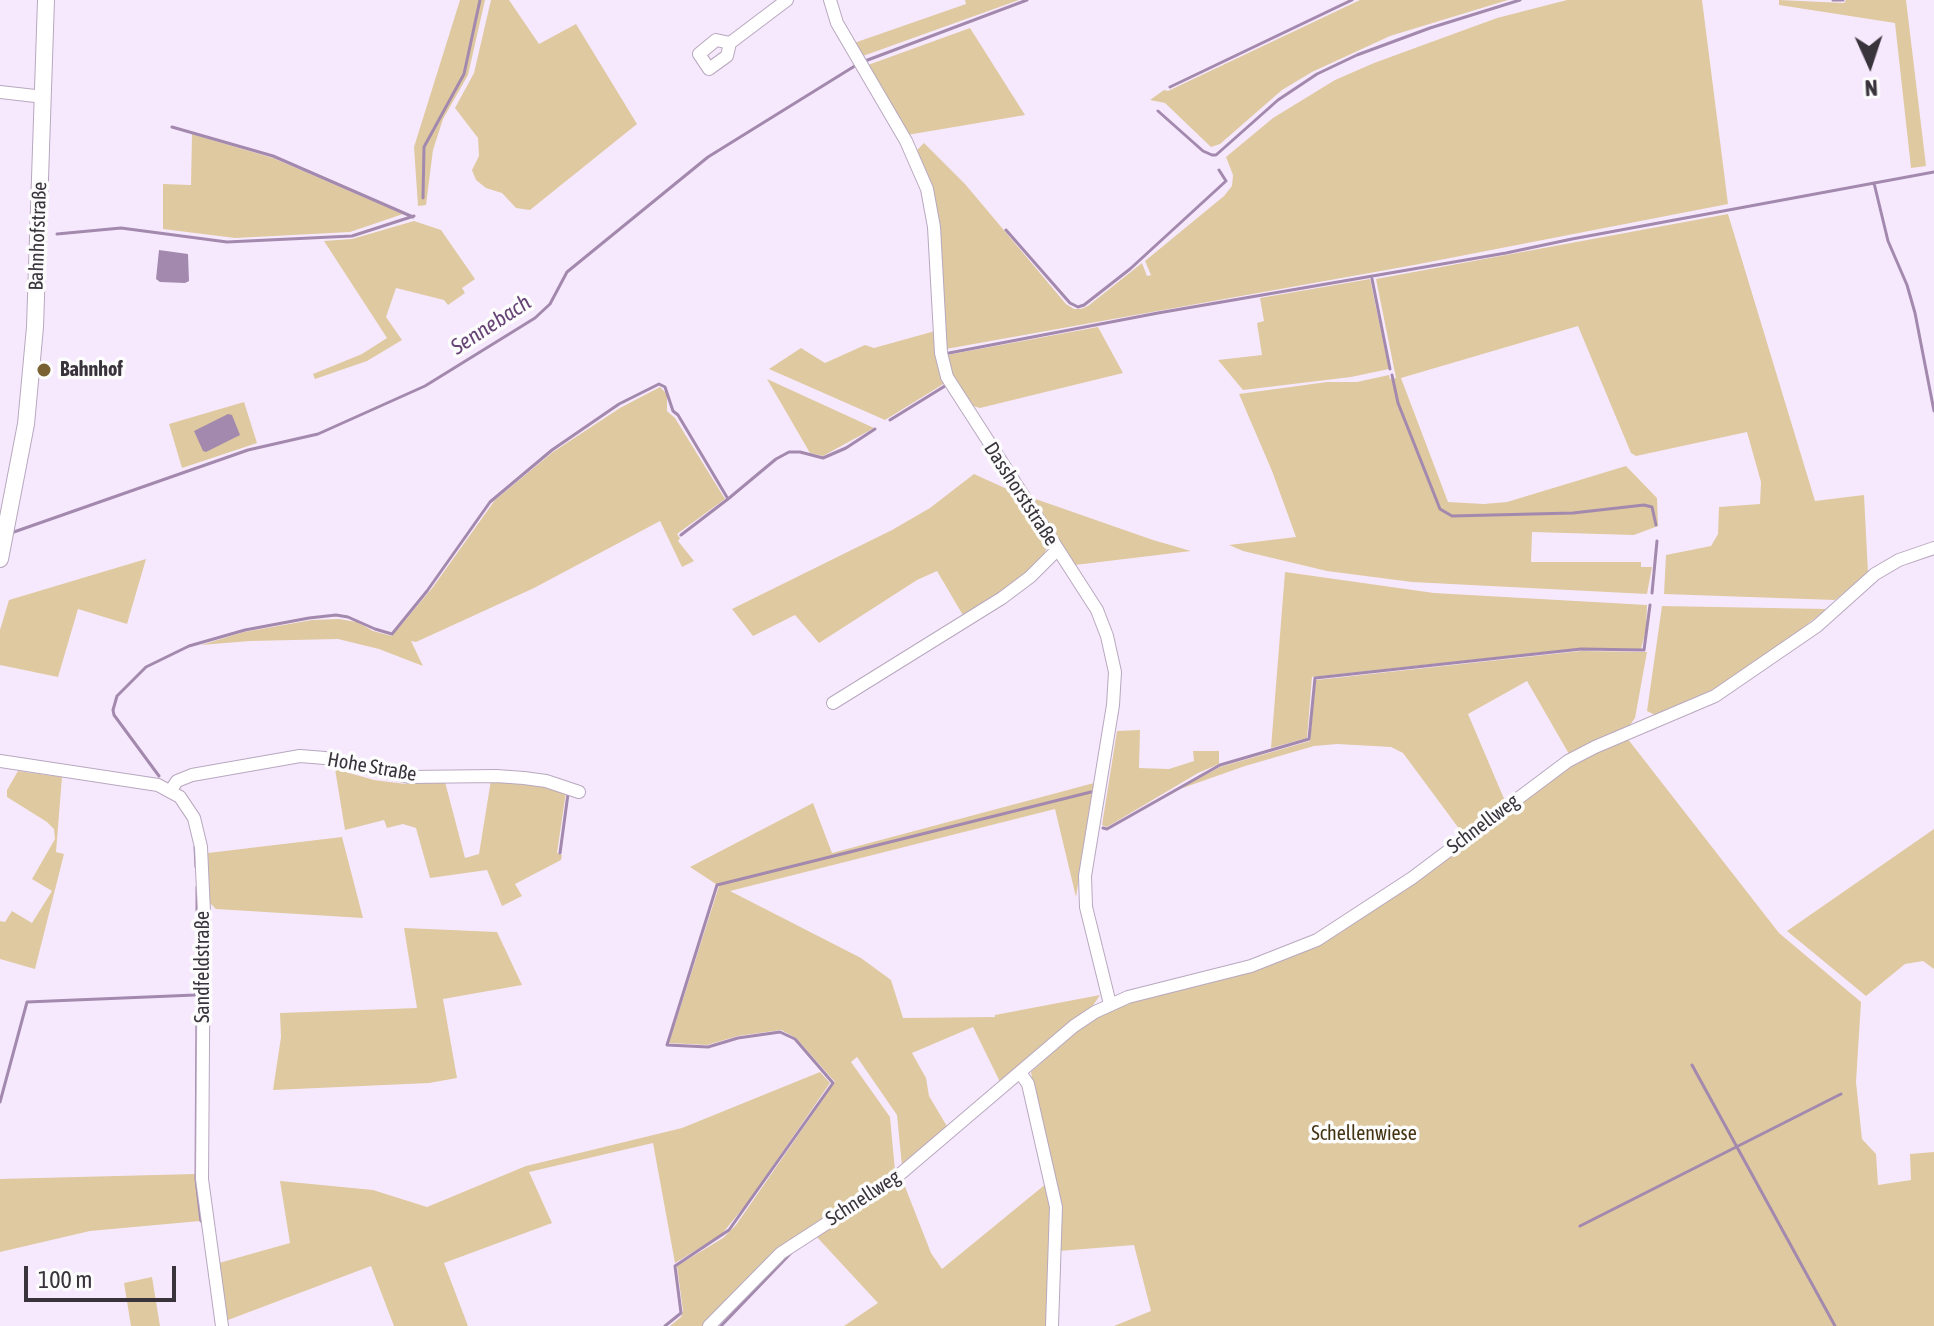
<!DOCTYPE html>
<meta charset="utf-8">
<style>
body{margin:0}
#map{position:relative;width:1934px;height:1326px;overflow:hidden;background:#f7e9fd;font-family:"Asap Condensed",sans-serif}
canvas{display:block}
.north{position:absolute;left:1830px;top:24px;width:80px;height:80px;-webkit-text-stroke:6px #fcfcfc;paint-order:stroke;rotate:177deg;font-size:22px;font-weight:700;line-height:32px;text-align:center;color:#39333c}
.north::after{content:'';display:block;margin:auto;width:28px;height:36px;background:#39333c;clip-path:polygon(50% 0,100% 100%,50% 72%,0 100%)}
.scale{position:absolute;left:24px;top:1266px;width:152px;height:36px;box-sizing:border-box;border:4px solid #39333c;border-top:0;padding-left:10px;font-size:24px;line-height:28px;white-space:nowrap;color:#39333c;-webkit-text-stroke:6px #fcfcfc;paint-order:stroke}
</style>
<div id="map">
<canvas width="1934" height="1326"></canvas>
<div class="north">N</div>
<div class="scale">100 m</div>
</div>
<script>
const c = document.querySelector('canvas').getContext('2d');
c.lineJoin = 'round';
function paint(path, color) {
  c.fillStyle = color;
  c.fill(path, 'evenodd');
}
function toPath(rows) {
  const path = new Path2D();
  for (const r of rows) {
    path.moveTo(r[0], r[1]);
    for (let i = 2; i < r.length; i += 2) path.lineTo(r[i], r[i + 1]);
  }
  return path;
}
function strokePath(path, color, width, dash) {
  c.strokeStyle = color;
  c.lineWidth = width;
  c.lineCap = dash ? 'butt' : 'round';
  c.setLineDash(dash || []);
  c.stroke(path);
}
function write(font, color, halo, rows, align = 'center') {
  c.font = font + ' "Asap Condensed",sans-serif';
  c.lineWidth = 7;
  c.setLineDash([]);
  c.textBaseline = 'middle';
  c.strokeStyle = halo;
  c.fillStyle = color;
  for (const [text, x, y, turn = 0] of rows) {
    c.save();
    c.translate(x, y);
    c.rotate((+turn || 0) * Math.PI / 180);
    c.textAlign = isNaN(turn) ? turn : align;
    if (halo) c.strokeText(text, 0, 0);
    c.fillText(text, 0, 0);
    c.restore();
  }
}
paint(toPath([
 [460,0,485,0,468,75,443,119,433,150,426,205,418,206,414,147],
 [491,0,509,0,539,44,576,24,637,124,530,210,516,208,502,193,486,188,476,180,472,170,479,156,478,138,455,108,474,73],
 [965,0,1019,0,863,56,854,43,966,4],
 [1360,0,1508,0,1390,36,1312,72,1282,90,1220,144,1211,147,1165,103,1150,100,1164,90,1168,91],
 [1567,0,1702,0,1728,204,1414,265,946,349,931,186,917,150,924,143,965,184,1066,304,1074,309,1081,309,1088,306,1142,263,1147,276,1151,275,1145,261,1224,196,1232,186,1233,175,1226,157,1273,118,1335,80,1374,63,1497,18],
 [1779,0,1844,3,1846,0,1906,0,1926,166,1911,168,1895,23,1779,5],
 [970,28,1025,115,907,135,868,65],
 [192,134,273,158,403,214,350,232,235,238,163,229,163,184,191,185],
 [1728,214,1815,501,1864,495,1868,573,1835,600,1664,594,1666,555,1711,546,1718,534,1719,507,1760,504,1761,482,1747,432,1636,456,1631,453,1578,326,1401,378,1448,502,1484,504,1507,502,1626,466,1657,498,1658,526,1634,535,1532,532,1531,562,1641,562,1641,567,1652,567,1647,594,1412,582,1327,571,1243,551,1229,545,1296,537,1272,471,1239,394,1327,382,1357,382,1389,375,1390,379,1396,378,1376,279],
 [414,221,441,230,475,279,462,288,465,293,448,305,444,300,396,288,386,317,402,340,367,361,315,379,313,374,362,354,387,338,324,241,352,239],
 [1370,279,1389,369,1351,377,1243,390,1218,360,1262,355,1257,323,1264,321,1260,298],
 [1098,327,1123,373,980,408,973,406,953,375,947,355],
 [935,331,937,360,945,383,885,420,769,369,801,348,825,363,865,345,874,348],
 [767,379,874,428,823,456,810,453],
 [660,387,667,394,667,411,675,418,725,499,677,534,680,538,678,541,694,561,682,567,660,521,534,588,416,642,411,641,423,666,379,649,338,639,250,641,201,645,244,632,312,620,339,619,357,622,373,631,392,636,433,587,495,500,553,452,620,408],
 [244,402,257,443,182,468,169,424],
 [974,474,1009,490,1047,548,1041,560,1027,574,964,617,937,571,917,580,819,643,795,615,753,636,732,609,892,530,930,508],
 [1027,496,1153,540,1191,551,1075,565],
 [146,559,127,624,78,609,58,677,0,665,0,630,9,600],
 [1285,572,1434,593,1647,605,1646,630,1641,649,1581,648,1312,677,1307,738,1271,748],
 [1662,606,1827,609,1775,649,1716,688,1655,715,1647,711],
 [1581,651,1647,652,1635,718,1630,725,1569,754,1527,681,1468,714,1505,801,1463,834,1403,753,1391,747,1337,744,1314,746,1245,766,1177,790,1220,767,1310,741,1316,680],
 [1140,730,1139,768,1169,769,1194,761,1193,751,1219,751,1219,764,1198,773,1107,827,1102,825,1117,731],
 [1627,738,1779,933,1861,1002,1856,1082,1862,1139,1876,1154,1878,1185,1911,1180,1910,1154,1934,1152,1934,1326,1114,1326,1151,1311,1134,1245,1059,1251,1031,1072,1077,1031,1098,1016,1129,1003,1254,971,1317,945,1432,870,1551,779,1598,751],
 [335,769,374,780,406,784,445,782,465,858,479,854,491,780,546,786,566,792,557,853,562,855,561,860,515,884,522,896,502,906,487,870,430,878,416,828,403,824,387,828,384,820,345,830],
 [18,771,62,777,56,852,64,854,35,969,0,959,0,921,5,922,12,911,32,923,52,891,32,879,55,839,54,829,47,822,7,797,7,790],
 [1094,783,1076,897,1055,809,730,891,861,958,891,980,903,1018,995,1017,995,1015,1100,995,1092,1007,1001,1084,973,1027,912,1053,926,1078,929,1096,948,1128,902,1166,897,1115,857,1057,851,1062,890,1117,895,1171,778,1249,702,1326,670,1326,681,1317,683,1311,677,1266,723,1238,736,1225,835,1082,796,1038,781,1030,738,1036,707,1045,669,1043,719,886,690,867,813,803,832,853],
 [1934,829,1934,969,1923,961,1905,964,1866,996,1787,931],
 [342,837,363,918,216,909,210,903,208,853],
 [404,928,497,932,522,985,443,999,457,1078,429,1083,273,1090,281,1037,280,1013,417,1008],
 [820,1072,830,1083,748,1202,721,1235,675,1263,653,1143,529,1172,552,1223,444,1263,468,1326,394,1326,371,1266,228,1320,219,1263,290,1243,280,1181,373,1190,427,1207,526,1166,682,1128],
 [195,1174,200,1221,90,1231,0,1252,0,1179],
 [902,1179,931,1253,942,1269,1047,1183,1052,1207,1049,1326,844,1326,878,1303,815,1235],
 [152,1277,160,1326,131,1326,124,1283]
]), '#dfc9a0');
paint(toPath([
 [159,250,188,254,189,281,185,283,160,282,156,279],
 [228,414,232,415,240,435,206,452,203,451,194,431]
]), '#a389ae');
strokePath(toPath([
 [1833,0,1843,0],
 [865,61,1027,0],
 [1170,87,1352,0],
 [1158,111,1203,151,1212,155,1216,155,1278,100,1317,74,1357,55,1430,28,1520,0],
 [172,127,273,156,413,217],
 [1874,183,1888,241,1907,285,1915,313,1934,411],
 [423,198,424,147,464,74,480,0],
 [1006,230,1070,303,1078,307,1084,305,1130,269,1226,181,1219,170],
 [57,234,121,228,227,242,352,236,414,216],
 [1372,279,1390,369],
 [949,353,1158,313,1506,253,1572,239,1934,172],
 [1392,375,1398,403,1440,509,1452,516,1573,513,1644,505,1652,507,1656,525],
 [890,420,945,386],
 [11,533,248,450,318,434,425,386,535,318,550,304,567,272,708,157,858,64],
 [681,535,728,499],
 [1652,593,1657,541],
 [159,776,114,715,113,710,117,696,146,667,189,646,245,630,309,618,336,615,348,617,375,629,392,634,427,591,490,502,552,450,619,404,659,384,665,387,673,411,678,415,728,499,776,459,789,452,800,452,823,458,846,448,875,429],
 [1103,828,1107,829,1220,765,1309,739,1315,678,1581,649,1644,650,1650,605],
 [195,847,196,867],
 [560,853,568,794],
 [197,979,197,887],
 [197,1003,196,1179,201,1221],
 [1692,1065,1835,1326],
 [0,1102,27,1002,195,995,197,989],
 [1580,1226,1841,1094],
 [665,1326,681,1313,675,1266,729,1230,833,1083,795,1039,780,1032,738,1038,708,1047,667,1045,717,885,1091,792],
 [721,1326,790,1254]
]), '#a389ae', 3);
const street = toPath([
 [830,0,837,23,906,141,927,189,934,227,941,353,947,377,1097,610,1107,636,1115,672,1113,705,1085,876,1086,907,1110,1004],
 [730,43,716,40,699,54,709,69,727,56,730,43,787,0],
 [0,92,44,97],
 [833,703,1002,598,1030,577,1057,550],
 [0,761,158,785,180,797,194,818,201,847,204,912,202,1179,222,1326],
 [171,790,177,781,192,775,300,756,325,758,409,777,496,776,524,778,546,781,579,792],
 [1021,1074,1028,1084,1056,1207,1052,1326],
 [709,1326,781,1253,892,1181,1074,1026,1095,1012,1128,997,1251,966,1317,940,1412,878,1568,761,1595,747,1715,696,1817,626,1875,574,1899,560,1934,548]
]);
const secondary = toPath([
 [0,559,26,424,35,327,46,0]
]);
strokePath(street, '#b8a8bf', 14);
strokePath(secondary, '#b8a8bf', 18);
strokePath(street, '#fff', 12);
strokePath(secondary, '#fff', 16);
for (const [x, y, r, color] of [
 [44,370,8,"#796131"]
]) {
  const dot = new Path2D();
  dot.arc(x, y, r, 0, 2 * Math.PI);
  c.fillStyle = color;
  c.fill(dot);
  strokePath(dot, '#fcfcfc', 3);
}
write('20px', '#39333c', '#fcfcfc', [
 ["Bahnhofstraße",38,236,-88],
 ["Dasshorststraße",1021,494,57],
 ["Hohe Straße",372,767,10],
 ["Schnellweg",1483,824,-37],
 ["Sandfeldstraße",203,967,-90],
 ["Schnellweg",863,1198,-33]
]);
write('bold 20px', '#39333c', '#fcfcfc', [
 ["Bahnhof",60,370]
], 'left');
write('20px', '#443312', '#fcfcfc', [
 ["Schellenwiese",1364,1134]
]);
write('italic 22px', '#674476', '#fcfcfc', [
 ["Sennebach",491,325,-33]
]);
</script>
